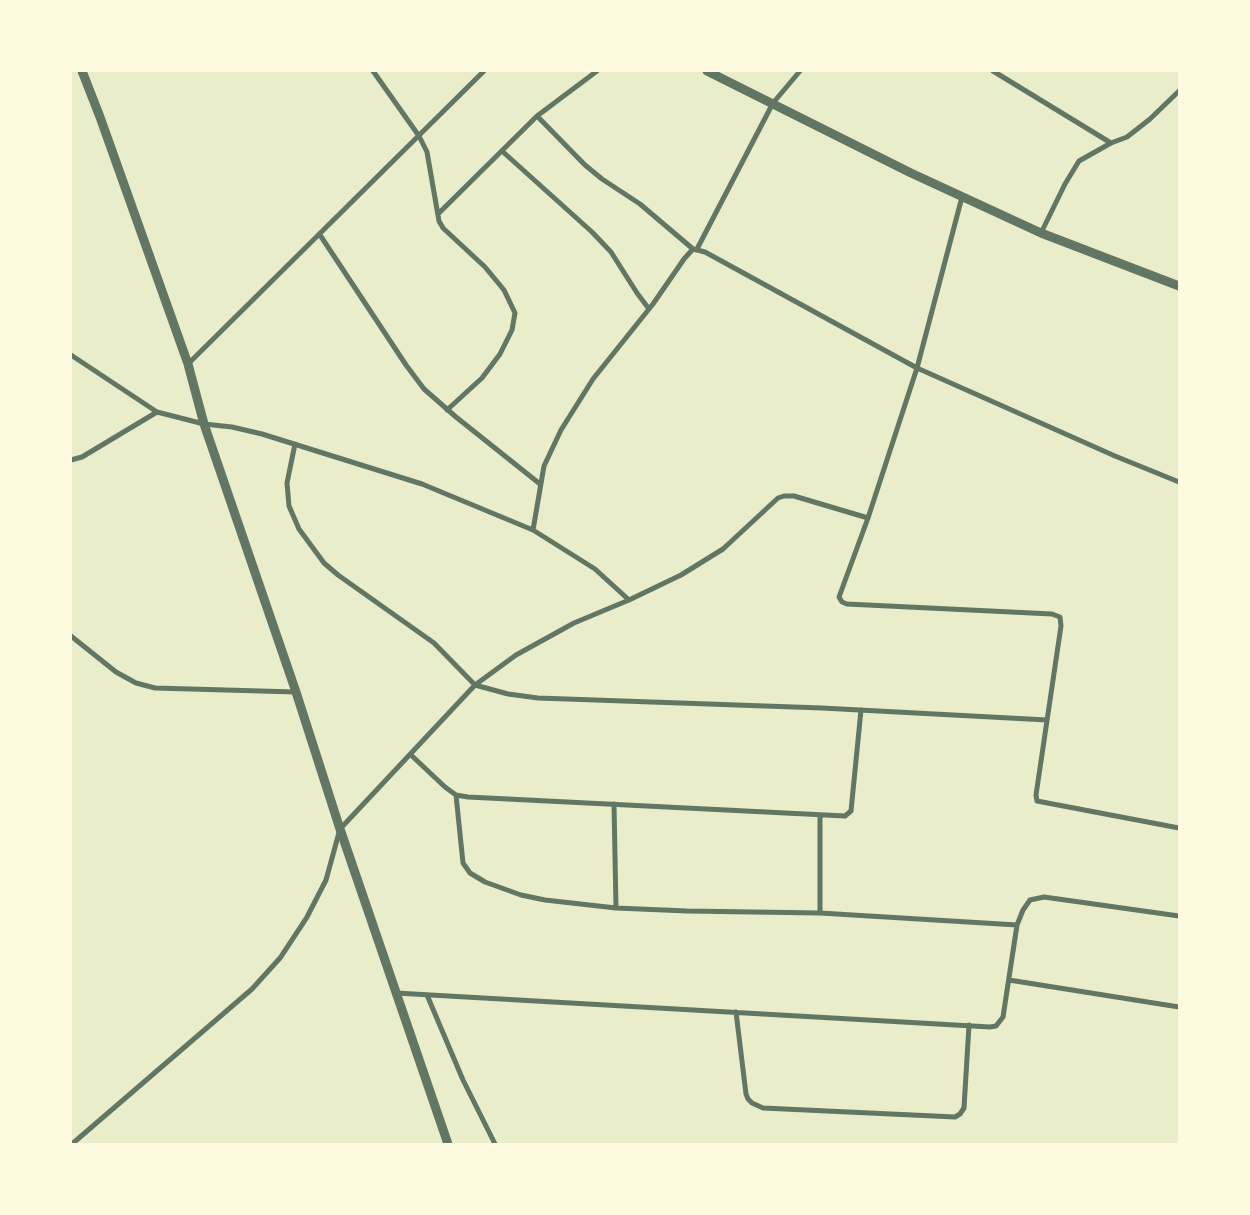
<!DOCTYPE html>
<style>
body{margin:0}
#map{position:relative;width:1250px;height:1215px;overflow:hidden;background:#e9edc9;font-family:Rubik,sans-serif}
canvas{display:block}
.frame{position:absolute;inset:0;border:72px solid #fefae0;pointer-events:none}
</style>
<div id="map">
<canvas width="1250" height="1215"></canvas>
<div class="frame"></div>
</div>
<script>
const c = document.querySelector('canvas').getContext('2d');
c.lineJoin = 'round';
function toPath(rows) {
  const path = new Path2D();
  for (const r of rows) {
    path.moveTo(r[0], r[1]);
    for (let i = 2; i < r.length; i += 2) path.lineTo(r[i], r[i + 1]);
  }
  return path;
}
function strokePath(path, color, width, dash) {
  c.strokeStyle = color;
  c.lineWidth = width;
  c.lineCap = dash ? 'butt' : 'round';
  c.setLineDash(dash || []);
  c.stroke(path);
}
strokePath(toPath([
 [373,71,419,136,427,152,439,221,443,228,485,267,504,290,515,313,512,330,500,354,482,378,447,410],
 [993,71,1111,143],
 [537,116,585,165,602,179,640,204,693,249],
 [502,151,592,232,611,252,637,293,649,309],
 [438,214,537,116,597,71],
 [1041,233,1065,184,1079,161,1111,143,1127,137,1150,119,1179,91],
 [320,235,406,365,424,389,456,417,540,484],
 [697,249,773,103,800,71],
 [71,355,157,412,204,424,232,427,262,434,422,484,533,530,595,569,629,600],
 [188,364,484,71],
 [295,444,287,483,289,506,299,529,324,563,338,575,434,643,475,685,508,694,538,698,822,708,1047,720],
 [71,460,82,457,157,412],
 [868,518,839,597,842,602,847,604,1052,614,1060,617,1061,626,1036,795,1037,801,1179,828],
 [533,530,544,466,561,430,593,379,653,304,684,259,693,249,705,252,917,368,1115,456,1179,482],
 [71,636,116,672,136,683,155,688,296,692],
 [411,755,445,787,456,795,468,797,845,816,851,811,861,710],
 [456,795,463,863,470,873,485,882,521,895,545,900,616,908,687,911,820,913,1017,925],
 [614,804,616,908],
 [820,913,820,815],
 [1009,980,1179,1007],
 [396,993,990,1027,996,1026,1003,1017,1017,925,1023,910,1030,900,1044,897,1179,916],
 [427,995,463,1080,495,1144],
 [736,1012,746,1094,748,1099,752,1103,763,1108,955,1117,960,1114,964,1108,969,1025],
 [72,1144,252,989,280,958,307,917,326,880,340,829,475,685,516,655,574,623,629,600,681,575,723,549,778,498,784,496,794,496,868,518,917,368,962,197]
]), '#617663', 5);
strokePath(toPath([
 [82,71,100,117,188,364,204,424,296,692,340,829,448,1144],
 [707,71,911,173,1041,233,1179,286]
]), '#617663', 9);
</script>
